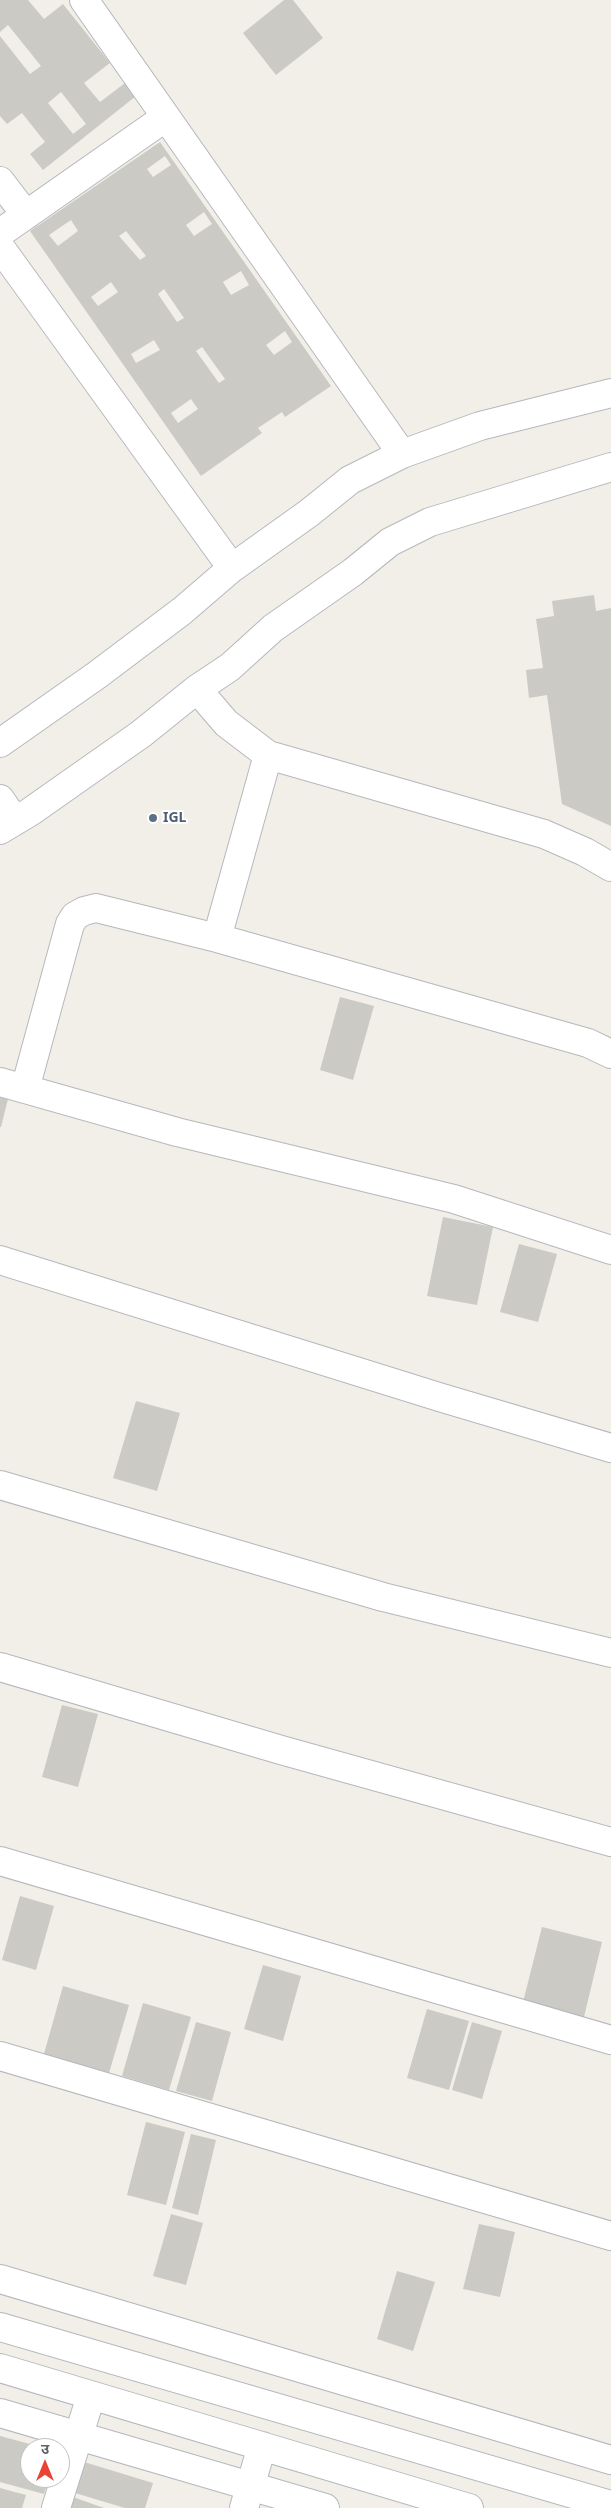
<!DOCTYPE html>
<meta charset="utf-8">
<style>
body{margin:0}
#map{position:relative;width:611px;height:2508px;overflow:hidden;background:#f1efe8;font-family:"Noto Sans","Noto Sans Devanagari",sans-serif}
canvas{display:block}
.north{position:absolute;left:20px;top:2438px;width:50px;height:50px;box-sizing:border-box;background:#fff;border:1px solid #bfc1c3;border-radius:50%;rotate:0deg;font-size:14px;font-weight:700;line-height:20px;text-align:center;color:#5f6368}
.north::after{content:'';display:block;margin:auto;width:18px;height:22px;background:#ea4335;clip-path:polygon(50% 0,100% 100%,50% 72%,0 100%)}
</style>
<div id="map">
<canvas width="611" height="2508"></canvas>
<div class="north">उ</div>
</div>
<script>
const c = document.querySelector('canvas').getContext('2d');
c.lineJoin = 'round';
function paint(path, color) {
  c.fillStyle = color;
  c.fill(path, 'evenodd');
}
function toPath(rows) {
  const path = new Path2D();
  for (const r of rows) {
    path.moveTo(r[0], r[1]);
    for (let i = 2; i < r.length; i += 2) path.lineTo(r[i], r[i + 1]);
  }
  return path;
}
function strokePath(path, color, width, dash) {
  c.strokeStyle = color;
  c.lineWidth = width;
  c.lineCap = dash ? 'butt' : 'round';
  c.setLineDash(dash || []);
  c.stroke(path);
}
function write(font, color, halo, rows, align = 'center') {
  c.font = font + ' "Noto Sans",sans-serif';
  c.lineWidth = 4;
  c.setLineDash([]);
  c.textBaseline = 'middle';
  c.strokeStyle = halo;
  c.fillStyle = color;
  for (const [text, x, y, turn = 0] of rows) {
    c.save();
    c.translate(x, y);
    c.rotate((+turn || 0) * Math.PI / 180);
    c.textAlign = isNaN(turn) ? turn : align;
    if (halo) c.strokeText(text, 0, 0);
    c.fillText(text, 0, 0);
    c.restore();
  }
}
paint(toPath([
 [0,0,28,0,44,19,63,4,110,63,84,83,100,102,125,83,136,96,43,170,30,154,45,142,22,113,7,124,0,116,0,36,30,74,41,66,8,25,0,32],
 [61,92,86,124,73,134,48,103],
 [284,0,293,0,323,38,276,75,243,33],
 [160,142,331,386,285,417,282,412,258,428,262,433,201,476,30,231],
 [165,156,171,165,153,177,147,169],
 [204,212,212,224,194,236,186,225],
 [71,220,78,231,58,246,49,235],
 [126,231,146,256,140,260,119,236],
 [241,271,249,285,231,295,223,282],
 [111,282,118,292,98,306,91,297],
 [164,289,184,318,177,322,158,294],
 [285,331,292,342,274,355,266,345],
 [154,340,160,350,136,363,131,354],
 [202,347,225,379,219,383,196,351],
 [191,399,198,409,178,423,171,413],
 [594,595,596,611,611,608,611,826,562,804,547,695,529,698,526,670,543,668,536,619,554,616,552,601],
 [340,997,374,1006,353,1080,320,1070],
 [0,1097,8,1099,1,1127,0,1127],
 [443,1217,493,1227,477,1305,427,1296],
 [519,1244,557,1254,538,1322,500,1312],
 [136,1401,180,1413,157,1491,113,1478],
 [62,1705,98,1714,78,1787,42,1777],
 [20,1896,54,1906,36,1970,2,1960],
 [542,1927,602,1942,584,2017,523,2002],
 [263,1965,301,1976,283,2041,244,2029],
 [63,1986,129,2005,107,2080,42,2061],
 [143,2003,191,2017,169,2090,122,2076],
 [427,2009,469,2021,449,2090,407,2078],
 [196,2022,231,2032,212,2101,176,2091],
 [472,2022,502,2031,482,2099,452,2090],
 [146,2122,185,2132,166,2205,127,2195],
 [191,2134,216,2140,198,2215,172,2208],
 [171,2214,203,2223,186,2285,153,2276],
 [479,2224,515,2232,500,2297,463,2289],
 [397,2271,435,2282,413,2351,377,2339],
 [0,2436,41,2447,30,2448,30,2478,49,2478,44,2494,0,2482],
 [84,2462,153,2483,145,2508,125,2508,75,2493],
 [0,2488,26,2495,22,2508,0,2508],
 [73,2497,104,2508,69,2508]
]), '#cccac5');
const minor = toPath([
 [84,0,402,454],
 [0,181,26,215],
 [0,233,166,117],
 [0,247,232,568],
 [197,689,226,723,268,755,544,834,585,852,611,867],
 [0,743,97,675,182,611,232,568,309,513,350,480,402,454,480,426,611,393],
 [0,799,15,821],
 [0,830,30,812,141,734,197,689,230,667,273,628,353,572,390,542,430,522,611,467],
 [217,938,268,755],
 [0,1082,177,1132,454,1199,611,1250],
 [25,1089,70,924,75,916,84,911,96,908,217,938,588,1043,611,1054],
 [0,1260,439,1397,611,1448],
 [0,1485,383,1597,611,1653],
 [0,1667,281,1750,611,1842],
 [0,1861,611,2040],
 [0,2056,611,2236],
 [0,2279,611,2460],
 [0,2327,611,2505],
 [0,2368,469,2508],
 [0,2413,325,2508],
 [56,2508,91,2396],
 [244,2508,262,2446]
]);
strokePath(minor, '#b5b8bc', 30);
strokePath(minor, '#fff', 28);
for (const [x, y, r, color] of [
 [153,818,5,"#5c6f8a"]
]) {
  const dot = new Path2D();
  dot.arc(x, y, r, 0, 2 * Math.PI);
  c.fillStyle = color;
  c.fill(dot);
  strokePath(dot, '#fff', 2);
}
write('bold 14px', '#4e5e75', '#fff', [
 ["IGL",163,818]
], 'left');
</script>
